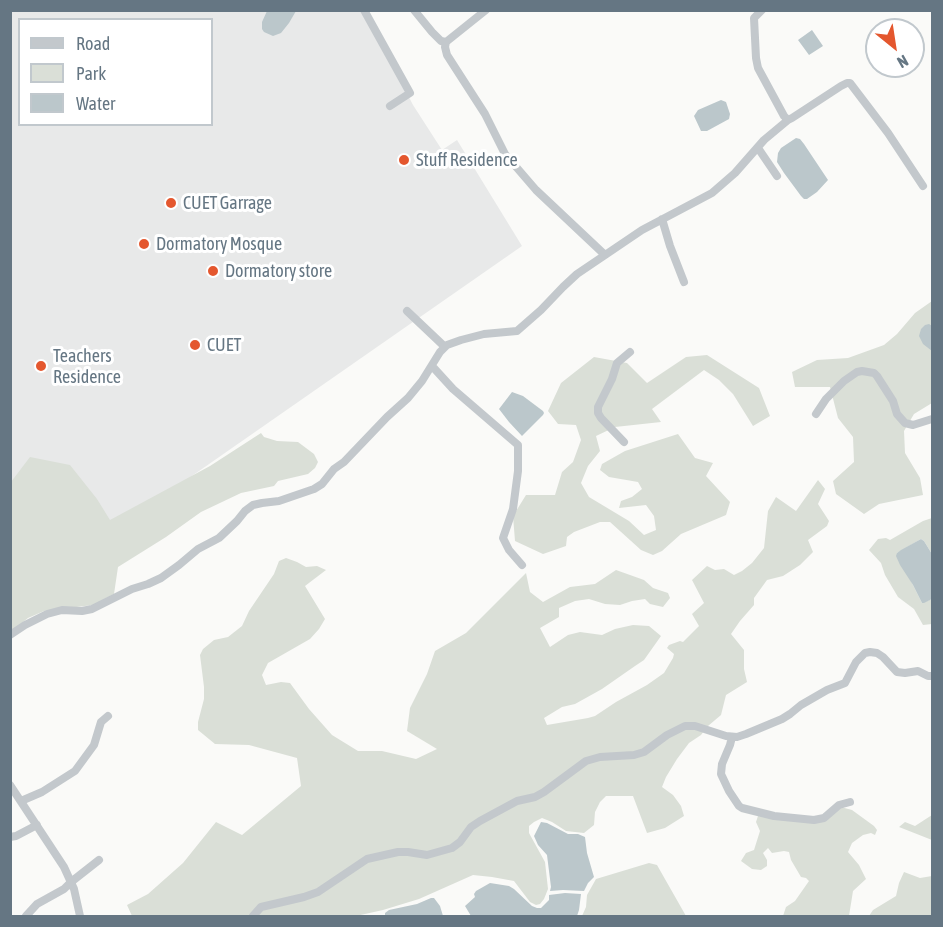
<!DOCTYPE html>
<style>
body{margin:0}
#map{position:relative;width:943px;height:927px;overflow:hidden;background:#fafaf8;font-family:"Asap Condensed",sans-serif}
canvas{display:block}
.frame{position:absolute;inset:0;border:12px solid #657683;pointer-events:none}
.legend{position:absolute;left:18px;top:18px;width:195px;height:108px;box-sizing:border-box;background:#fff;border:2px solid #c1c8cd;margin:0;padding:8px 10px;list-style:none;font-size:18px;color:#657683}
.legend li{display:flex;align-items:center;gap:12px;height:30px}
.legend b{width:30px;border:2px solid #c1c8cd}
.north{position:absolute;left:865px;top:18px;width:60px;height:60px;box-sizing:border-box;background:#fff;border:2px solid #c1c8cd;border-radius:50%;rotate:150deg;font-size:16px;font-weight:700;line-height:24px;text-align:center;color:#657683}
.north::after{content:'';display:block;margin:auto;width:21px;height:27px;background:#e4572e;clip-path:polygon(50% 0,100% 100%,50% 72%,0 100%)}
</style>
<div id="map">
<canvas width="943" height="927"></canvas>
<div class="frame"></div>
<ul class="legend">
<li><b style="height:8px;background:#c3c8cc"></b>Road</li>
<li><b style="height:16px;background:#dadfd7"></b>Park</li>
<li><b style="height:16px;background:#bbc7cb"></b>Water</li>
</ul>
<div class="north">N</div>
</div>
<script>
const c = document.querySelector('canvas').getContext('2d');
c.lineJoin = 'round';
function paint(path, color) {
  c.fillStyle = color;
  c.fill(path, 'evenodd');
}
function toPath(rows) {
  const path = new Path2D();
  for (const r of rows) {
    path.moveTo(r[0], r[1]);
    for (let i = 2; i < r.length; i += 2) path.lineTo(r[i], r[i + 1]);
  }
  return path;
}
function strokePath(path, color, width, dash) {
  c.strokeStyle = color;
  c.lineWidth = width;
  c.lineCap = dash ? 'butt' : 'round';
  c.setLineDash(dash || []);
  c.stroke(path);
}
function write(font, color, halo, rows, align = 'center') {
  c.font = font + ' "Asap Condensed",sans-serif';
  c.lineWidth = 6;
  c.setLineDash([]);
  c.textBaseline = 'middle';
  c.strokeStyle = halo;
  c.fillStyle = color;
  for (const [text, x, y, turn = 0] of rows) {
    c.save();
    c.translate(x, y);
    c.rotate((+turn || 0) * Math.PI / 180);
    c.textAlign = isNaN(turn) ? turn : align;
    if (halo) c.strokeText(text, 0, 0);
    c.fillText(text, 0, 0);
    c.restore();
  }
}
paint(toPath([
 [11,11,365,11,413,105,442,150,457,140,522,246,11,602],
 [20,20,212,20,212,124,20,124]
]), '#e8e9e9');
paint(toPath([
 [932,301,932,403,914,414,904,431,905,453,920,478,923,495,879,504,864,514,836,494,833,481,854,462,853,437,838,418,830,387,795,387,792,372,817,360,848,358,884,345,897,334,915,313],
 [707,355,759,388,770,416,753,426,733,394,719,380,704,370,652,409,661,422,615,427,596,436,600,451,588,466,581,483,589,497,629,521,644,535,656,530,654,516,646,505,619,508,621,501,632,497,642,489,638,482,609,477,600,470,602,464,625,451,678,434,695,458,713,463,706,476,730,502,726,515,681,534,662,551,653,555,641,550,610,522,600,522,574,532,567,537,566,546,543,554,515,541,513,516,526,495,555,495,562,472,573,462,581,440,576,425,558,424,548,411,561,383,594,357,627,363,647,383,686,357],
 [261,433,264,437,277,441,298,442,314,454,318,462,315,468,308,474,278,481,274,486,241,493,201,512,166,537,118,567,114,594,93,605,44,611,28,618,11,632,11,482,30,457,70,465,97,499,110,520,210,466],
 [818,480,825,489,818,504,829,521,827,526,808,540,813,552,800,565,783,576,767,580,754,598,754,605,740,621,731,634,744,650,744,669,747,682,726,695,721,715,708,726,701,735,689,743,677,759,666,777,662,787,673,795,681,806,684,816,665,828,647,833,633,796,606,796,600,802,595,812,594,825,584,833,566,831,552,822,542,818,534,822,529,826,529,833,545,862,548,889,544,899,540,904,536,905,530,902,514,881,492,877,473,875,419,899,383,910,356,916,132,916,127,905,148,894,183,863,216,822,242,835,301,786,297,758,249,745,215,744,198,730,198,722,204,699,204,687,200,655,203,649,214,640,228,637,242,626,249,611,274,574,279,561,286,558,297,562,306,567,317,566,326,570,305,586,325,619,319,629,310,639,268,663,262,675,266,685,281,682,290,683,309,709,332,735,358,751,382,751,416,759,437,749,407,731,410,708,427,674,435,651,466,633,526,573,530,592,543,602,570,587,595,584,616,570,644,580,653,588,668,593,670,598,663,607,650,604,645,599,632,601,620,605,605,604,589,599,575,601,559,608,559,617,540,628,550,647,568,635,580,632,602,635,615,629,633,625,649,626,661,636,644,660,635,666,602,689,575,704,562,707,544,718,547,725,588,718,595,716,616,702,647,685,664,673,673,658,674,654,667,648,669,645,680,641,683,642,699,626,692,614,704,603,692,580,707,566,715,570,724,569,734,575,742,571,752,563,764,548,768,511,776,497,796,511],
 [932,518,932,554,924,541,921,539,897,553,922,603,932,599,932,624,923,625,914,609,898,597,885,575,881,563,869,550,878,539,886,538,890,540,923,521],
 [837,806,852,810,874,826,877,830,875,835,871,833,863,835,852,843,848,852,859,865,866,879,853,891,849,916,783,916,786,907,795,901,809,881,806,878,801,877,791,860,789,852,784,851,772,853,768,848,763,853,767,860,767,866,761,870,752,869,741,861,746,853,754,850,760,831,756,822,758,816,815,820],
 [932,815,932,840,899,827,905,822,915,826],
 [649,863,657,865,686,916,582,916,586,907,587,895,596,879],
 [904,872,920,878,932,876,932,916,869,916,873,910,896,896,899,883]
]), '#dadfd7');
paint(toPath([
 [267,11,267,10,296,11,289,23,281,33,273,36,264,32,262,29,262,22],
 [812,30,823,46,809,55,798,40],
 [721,100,726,102,730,114,729,119,707,131,701,131,694,116,698,110],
 [796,138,800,139,804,144,828,180,817,192,807,199,804,199,801,196,784,173,777,162,778,153,781,148],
 [929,324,932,326,932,351,923,344,919,336,921,329,925,325],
 [512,392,523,396,543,411,544,413,543,415,522,436,509,422,499,409],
 [921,539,924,541,932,554,932,599,924,603,922,603,913,585,900,565,896,556,897,553,901,550],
 [541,822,547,823,568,834,578,834,585,837,587,853,594,877,588,883,584,891,563,890,550,891,551,887,547,855,538,845,534,836],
 [490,883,509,886,514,889,532,906,537,908,541,908,549,900,549,895,565,893,581,894,579,910,577,916,471,916,465,906,475,897,474,894,476,891],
 [431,898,434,898,440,906,443,916,385,916,385,913,389,910,417,904]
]), '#bbc7cb');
strokePath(toPath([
 [364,10,410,93,390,106],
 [414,10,432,32,441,41,446,42],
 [486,10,446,42,445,47,447,55,485,114,505,154,536,190,605,255],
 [762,10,754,18,756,58,758,68,784,116,788,120,792,118,841,86,847,83,850,83,888,133,923,186],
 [758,148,777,176],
 [662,219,670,246,684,282],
 [407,311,445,347],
 [432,366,453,389,518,445,518,471,513,509,503,538,509,550,522,565],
 [816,414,826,399,844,381,857,372,862,371,874,373,877,376,893,401,897,414,905,423,913,425,932,419],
 [624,442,601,418,598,413,598,407,612,379,617,363,630,352],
 [10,635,25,625,47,614,62,610,82,611,92,609,132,589,148,584,161,578,179,565,198,549,219,538,237,521,245,511,253,505,262,503,279,501,314,489,322,484,334,469,344,462,387,417,408,398,422,381,440,352,447,345,461,340,484,334,517,331,541,310,563,287,577,274,642,230,712,193,735,173,764,140,788,120],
 [732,737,730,745,722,764,721,774,729,791,739,806,742,808,774,816,814,820,824,818,839,805,850,802],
 [10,785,64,867,74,889,80,916],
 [21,801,42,792,75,771,94,745,101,722,108,716],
 [10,837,16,836,37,825],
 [26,916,37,904,64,889,71,882,99,860],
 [253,916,261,907,304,897,318,892,367,859,398,852,408,852,427,855,452,848,460,842,471,827,480,821,517,801,535,797,544,792,586,761,600,757,634,755,644,752,667,735,685,726,695,726,726,736,737,737,746,734,782,719,790,714,801,705,827,690,845,683,856,662,865,653,870,652,877,653,883,657,897,672,905,673,918,671,928,676,932,676]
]), '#c3c8cc', 8);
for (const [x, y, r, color] of [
 [404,160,6,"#e4572e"],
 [171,203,6,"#e4572e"],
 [144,244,6,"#e4572e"],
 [213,271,6,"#e4572e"],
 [195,345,6,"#e4572e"],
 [41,366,6,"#e4572e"]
]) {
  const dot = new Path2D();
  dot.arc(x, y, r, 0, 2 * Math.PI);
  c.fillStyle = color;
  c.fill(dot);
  strokePath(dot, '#fff', 2);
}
write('18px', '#657683', '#fff', [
 ["Stuff Residence",416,160],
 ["CUET Garrage",183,203],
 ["Dormatory Mosque",156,244],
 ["Dormatory store",225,271],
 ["CUET",207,345],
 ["Teachers",53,356],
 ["Residence",53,377]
], 'left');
</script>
